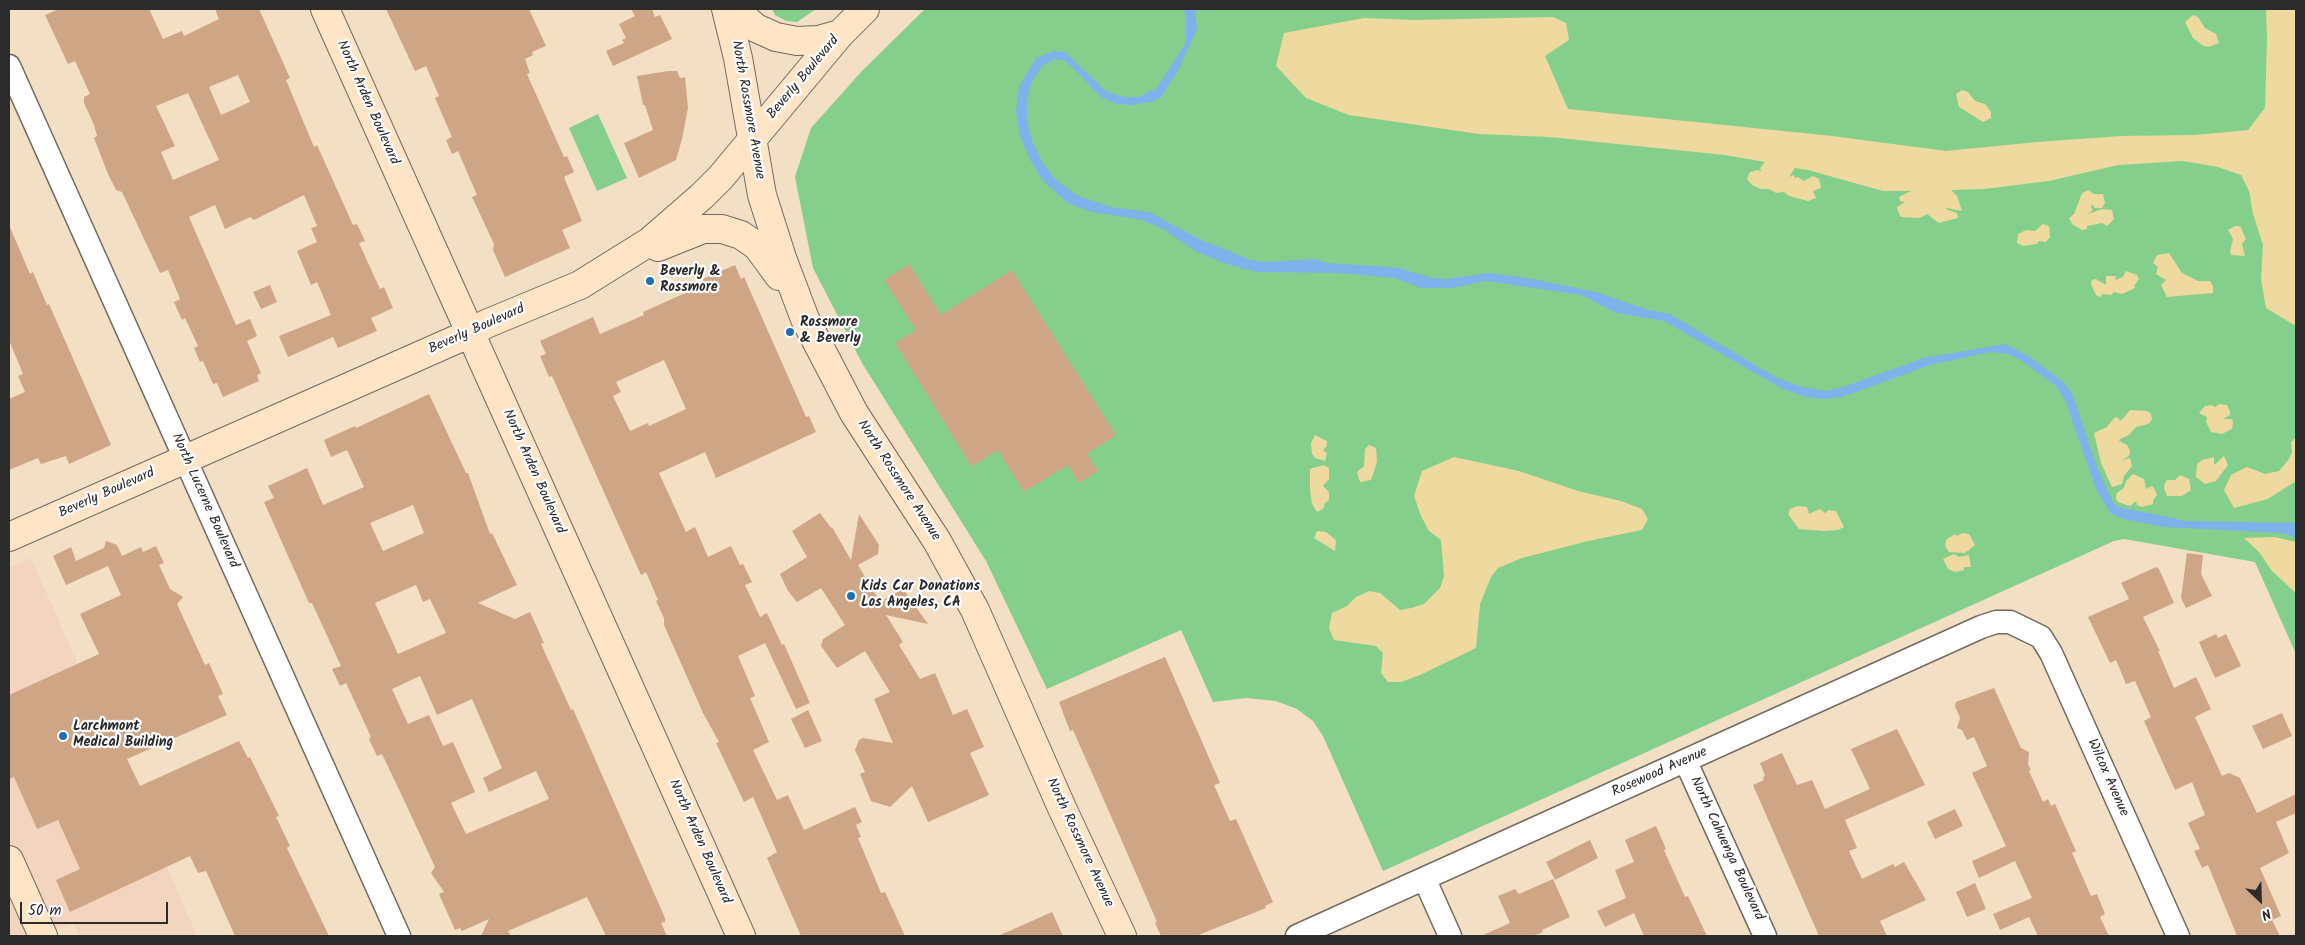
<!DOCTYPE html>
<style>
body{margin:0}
#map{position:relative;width:2305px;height:945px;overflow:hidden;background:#f3dfc4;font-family:Kalam,sans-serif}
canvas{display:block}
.frame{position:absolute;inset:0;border:10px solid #2b2b2b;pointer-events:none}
.north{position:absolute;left:2235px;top:875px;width:50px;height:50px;-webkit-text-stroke:4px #fff;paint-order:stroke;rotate:156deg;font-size:14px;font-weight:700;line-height:20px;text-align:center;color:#2b2b2b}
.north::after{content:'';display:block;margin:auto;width:18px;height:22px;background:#2b2b2b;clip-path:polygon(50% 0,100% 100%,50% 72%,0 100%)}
.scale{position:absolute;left:20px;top:902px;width:148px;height:22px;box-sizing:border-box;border:2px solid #2b2b2b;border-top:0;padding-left:6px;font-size:15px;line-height:18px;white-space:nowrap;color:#2b2b2b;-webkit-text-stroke:4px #fff;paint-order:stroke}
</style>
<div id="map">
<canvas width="2305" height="945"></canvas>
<div class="frame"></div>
<div class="north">N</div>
<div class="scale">50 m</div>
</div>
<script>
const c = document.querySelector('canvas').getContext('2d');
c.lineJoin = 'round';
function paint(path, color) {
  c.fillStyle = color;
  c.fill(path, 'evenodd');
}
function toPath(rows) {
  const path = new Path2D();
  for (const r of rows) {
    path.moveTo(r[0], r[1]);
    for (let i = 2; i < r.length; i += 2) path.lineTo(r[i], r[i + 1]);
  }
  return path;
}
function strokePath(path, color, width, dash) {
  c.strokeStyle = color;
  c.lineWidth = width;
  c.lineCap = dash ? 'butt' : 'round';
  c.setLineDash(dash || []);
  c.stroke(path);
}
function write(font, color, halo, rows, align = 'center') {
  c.font = font + ' Kalam,sans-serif';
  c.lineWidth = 4.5;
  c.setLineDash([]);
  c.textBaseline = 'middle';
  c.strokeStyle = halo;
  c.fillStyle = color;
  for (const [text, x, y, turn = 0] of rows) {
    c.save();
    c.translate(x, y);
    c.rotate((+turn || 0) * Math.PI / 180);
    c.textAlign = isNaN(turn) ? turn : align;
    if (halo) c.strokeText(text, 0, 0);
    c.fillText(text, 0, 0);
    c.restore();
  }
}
paint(toPath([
 [31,558,197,936,79,936,73,923,42,936,9,936,9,568]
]), '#f3d4be');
paint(toPath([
 [772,9,816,9,797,22,786,21,775,15],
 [925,9,2296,9,2296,654,2255,562,2124,539,2114,541,1383,871,1323,736,1313,721,1297,709,1276,701,1246,698,1213,702,1181,630,1047,689,986,561,862,363,813,268,795,177,811,128,862,71],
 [598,114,627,178,597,191,569,128]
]), '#85cf8c');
paint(toPath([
 [2266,9,2296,9,2296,326,2266,308,2261,280,2263,245,2253,214,2249,191,2241,175,2218,167,2183,161,2118,165,2049,181,1984,189,1951,190,1957,196,1962,211,1947,208,1946,209,1957,213,1958,218,1939,223,1927,214,1920,218,1901,217,1899,214,1897,207,1905,202,1900,201,1899,197,1911,191,1883,191,1808,170,1795,168,1789,177,1794,175,1795,178,1798,177,1804,181,1813,176,1819,179,1821,188,1813,191,1816,198,1808,201,1789,196,1784,192,1776,193,1769,189,1761,189,1752,185,1747,179,1750,172,1758,170,1761,172,1760,168,1765,162,1725,155,1549,137,1479,134,1349,115,1306,98,1276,66,1284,33,1364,18,1415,20,1553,17,1566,23,1569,40,1545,56,1568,109,1832,136,1946,151,2037,142,2121,136,2195,135,2248,130,2265,108,2267,39],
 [2193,15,2198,17,2205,28,2216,34,2219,43,2209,47,2202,45,2193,38,2185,22],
 [1962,90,1968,92,1975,101,1985,104,1991,112,1991,118,1983,122,1959,107,1956,94],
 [2088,190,2094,194,2103,194,2105,203,2102,208,2095,208,2092,204,2091,207,2093,210,2088,214,2102,209,2112,210,2114,219,2107,226,2102,223,2087,226,2087,229,2082,230,2072,224,2069,218,2074,214,2082,193],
 [2043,224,2049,226,2050,237,2046,242,2039,241,2037,244,2023,246,2017,243,2018,234,2026,230,2035,231],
 [2235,226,2240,226,2246,239,2242,244,2245,256,2231,255,2230,252,2233,239,2228,230],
 [2169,253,2182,273,2198,281,2210,281,2213,286,2213,293,2167,297,2161,285,2166,280,2156,274,2158,267,2153,263,2157,255],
 [2126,271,2137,275,2139,279,2134,286,2135,288,2122,294,2114,292,2111,295,2103,294,2100,297,2096,295,2091,284,2092,280,2096,279,2106,285,2106,276,2116,276,2115,280,2123,277],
 [2219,404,2227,405,2230,411,2230,415,2223,419,2232,419,2233,421,2232,429,2222,434,2211,432,2206,422,2207,417,2199,413,2205,406,2211,405,2215,407],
 [2130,410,2147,411,2151,414,2152,420,2148,424,2136,427,2129,435,2120,439,2119,441,2127,445,2130,451,2129,456,2121,460,2130,458,2132,466,2124,476,2122,484,2112,487,2101,463,2094,433,2107,427,2114,418,2117,417,2121,421],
 [1315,435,1327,441,1327,446,1323,450,1327,453,1325,461,1315,458,1312,454,1311,443],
 [2296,437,2296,481,2268,499,2234,508,2224,490,2231,475,2247,467,2265,474,2279,471,2289,459,2292,452,2291,442],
 [1369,445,1376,448,1377,462,1371,480,1360,482,1357,472,1364,466,1365,449],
 [2224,456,2228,465,2216,481,2205,484,2196,477,2197,464,2202,460,2214,457,2214,465],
 [1454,457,1519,471,1578,491,1621,501,1642,509,1648,519,1642,530,1588,541,1522,558,1498,568,1491,577,1480,604,1476,648,1420,675,1401,682,1388,682,1381,673,1383,653,1376,646,1334,640,1329,628,1332,613,1347,606,1356,597,1369,591,1380,593,1400,610,1411,608,1424,604,1440,588,1444,576,1441,540,1429,531,1421,516,1414,496,1422,471],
 [1324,465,1329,468,1329,479,1323,486,1329,492,1329,500,1324,504,1324,508,1317,512,1312,504,1310,489,1310,469],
 [2133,474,2144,479,2146,489,2152,486,2154,488,2157,495,2153,500,2153,504,2142,507,2137,505,2136,501,2130,506,2118,502,2116,498,2117,493,2124,488,2126,481],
 [2180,475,2189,479,2191,490,2182,496,2167,496,2164,488,2165,483,2167,480,2175,480],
 [1797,506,1807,507,1809,514,1820,509,1825,513,1829,510,1836,511,1844,527,1838,530,1824,531,1799,529,1788,514,1790,509],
 [1317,531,1326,532,1336,540,1335,551,1314,538],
 [1963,533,1969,534,1975,545,1965,553,1949,552,1945,546,1946,540,1955,534,1956,536],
 [2275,537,2296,542,2296,593,2272,571,2259,552,2244,538],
 [1954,554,1959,557,1969,555,1971,567,1964,567,1964,570,1955,572,1948,569,1943,559]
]), '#eeda9e');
paint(toPath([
 [1183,9,1195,9,1197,29,1179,69,1161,97,1155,101,1134,105,1117,104,1102,98,1066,61,1055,59,1042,66,1032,82,1027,99,1027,120,1032,140,1042,162,1055,179,1076,195,1111,207,1149,212,1201,240,1251,260,1267,262,1315,259,1327,263,1400,268,1432,278,1446,279,1489,273,1528,278,1596,292,1645,309,1670,314,1775,377,1802,387,1826,391,1843,387,1924,358,2005,344,2029,356,2062,381,2072,393,2097,467,2113,502,2118,507,2187,521,2296,523,2296,537,2282,533,2164,527,2123,519,2110,513,2096,489,2066,402,2056,386,2022,361,2008,354,1991,352,1930,365,1842,397,1824,399,1805,397,1781,388,1664,321,1616,313,1581,295,1486,281,1453,288,1420,288,1395,278,1338,273,1256,272,1227,264,1197,252,1163,229,1142,220,1092,212,1069,204,1044,182,1031,162,1020,136,1016,112,1019,87,1036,58,1054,51,1065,52,1106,91,1124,97,1139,97,1157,88,1186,42,1186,15]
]), '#7fb1eb');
paint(toPath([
 [59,9,149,9,163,39,182,31,184,36,219,19,215,9,259,9,290,78,286,80,314,147,317,145,353,225,357,224,365,241,359,243,380,289,384,287,393,308,371,318,377,331,338,348,333,337,288,357,279,336,331,315,317,282,311,285,297,251,317,242,311,228,317,226,304,195,254,220,250,217,225,229,215,205,189,217,236,325,250,319,257,336,247,341,261,373,257,375,259,381,223,397,217,383,213,384,203,361,200,362,194,348,198,346,185,318,182,320,174,302,180,299,168,270,160,273,122,192,116,190,108,174,94,138,97,136,94,125,84,103,84,97,90,94,75,61,68,64,45,15],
 [238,75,250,102,221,115,209,87],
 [188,93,219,160,173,180,161,152,175,146,156,106],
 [386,9,529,9,546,46,532,52,533,55,525,59,530,73,527,74,564,157,567,156,574,172,564,177,582,221,562,230,570,248,505,277,493,250,494,244,472,197,477,195,470,179,458,151,452,154,446,140,452,137,435,98,439,96,426,66,415,71],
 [631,9,652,9,655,17,660,15,672,39,613,66,606,51,624,43,622,40,626,38,619,24,635,16],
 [668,71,677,71,680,78,685,77,688,108,682,139,676,160,639,178,624,143,653,130,645,105,643,105,637,76],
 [9,225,30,274,33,272,47,305,49,304,111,445,69,464,66,456,41,464,38,458,9,470,9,399,25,392,18,376,23,374,9,340],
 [909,264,941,315,1012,270,1116,435,1087,454,1098,471,1079,483,1068,465,1024,492,998,450,972,467,895,343,916,330,884,280],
 [735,265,741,279,744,277,806,417,809,416,816,432,716,478,705,452,659,473,686,532,695,527,708,557,731,546,740,565,743,564,752,582,745,585,760,617,767,613,782,645,784,644,810,703,796,709,765,643,738,656,755,696,750,698,769,742,753,750,777,800,788,795,804,830,855,807,862,822,856,825,861,837,858,838,881,893,885,892,905,936,801,936,767,858,777,852,753,797,744,802,716,743,719,742,703,713,664,625,664,618,656,601,658,600,646,572,641,575,552,376,549,377,540,356,546,354,540,341,593,317,600,334,644,315,643,312,705,284,703,279],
 [664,360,686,409,649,426,648,423,630,431,613,396,621,392,616,382],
 [270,285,277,302,261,309,253,292],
 [429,394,466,473,468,473,490,534,492,533,517,585,478,603,515,619,530,612,544,643,541,644,571,710,573,709,665,918,665,922,661,923,667,936,606,936,587,897,508,931,511,936,481,936,489,919,462,931,460,928,455,930,439,894,444,892,431,873,435,867,403,798,382,754,377,756,369,739,371,737,346,683,340,686,332,669,341,666,312,603,309,603,264,502,274,498,268,486,307,468,323,505,364,487,347,450,331,457,324,440,355,426,356,428],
 [413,505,424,533,383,551,370,523],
 [416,585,423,602,430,599,446,633,398,654,375,603],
 [420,676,437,715,472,699,502,768,483,778,489,792,536,771,549,799,466,834,451,803,475,792,453,742,443,746,429,715,408,724,392,689],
 [820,513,831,528,832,527,851,560,859,514,879,545,878,554,858,565,880,602,903,589,928,624,886,615,903,642,899,645,920,679,935,673,953,715,967,709,984,747,970,753,989,795,928,822,912,786,890,807,871,801,860,774,865,772,855,750,859,740,863,738,893,743,874,699,890,692,865,651,837,668,821,646,823,639,845,625,821,588,797,602,788,591,780,574,807,557,792,531],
 [106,541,117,545,122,556,141,547,143,552,156,546,164,563,159,565,170,589,183,597,177,604,205,665,209,663,223,694,218,696,227,715,127,759,140,786,239,741,248,758,250,757,279,816,276,817,290,846,287,848,329,936,235,936,206,871,198,873,190,856,70,912,56,880,80,869,58,820,37,829,14,777,9,779,9,695,99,654,80,614,121,595,108,566,66,585,53,556,71,547,76,561,104,548],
 [2187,553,2203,555,2201,574,2212,596,2186,608,2181,598],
 [2156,567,2159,569,2174,603,2143,617,2160,651,2158,651,2174,688,2196,677,2211,709,2195,717,2222,776,2229,773,2240,778,2257,813,2296,794,2296,813,2276,822,2289,853,2260,868,2281,916,2272,920,2280,936,2237,936,2208,865,2202,868,2194,851,2200,849,2188,823,2205,815,2192,782,2175,790,2144,721,2151,717,2135,681,2126,684,2116,660,2110,663,2088,617,2129,599,2121,583],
 [2216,634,2218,638,2226,634,2241,666,2215,678,2199,642],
 [1165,657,1220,783,1214,785,1230,821,1236,819,1273,902,1265,906,1266,908,1196,936,1161,936,1155,923,1157,922,1118,832,1073,730,1070,731,1059,702],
 [1994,688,2021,748,2029,752,2028,764,2031,770,2029,771,2043,802,2048,799,2051,806,2055,804,2076,851,2072,853,2091,896,2097,894,2105,914,2100,917,2109,936,2038,936,2029,917,2000,930,1993,914,2032,898,2015,861,1979,878,1972,861,2006,846,1972,773,1987,766,1974,737,1967,740,1962,730,1957,728,1960,718,1955,706,1956,702],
 [808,710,822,741,805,748,791,719],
 [2282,713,2292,736,2263,749,2252,726],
 [1897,729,1925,785,1845,820,1857,848,1849,851,1862,879,1893,864,1895,867,1904,862,1926,900,1880,921,1887,936,1819,936,1753,785,1764,780,1763,777,1765,776,1760,763,1782,753,1797,785,1812,780,1825,809,1870,789,1851,749],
 [1955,809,1963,826,1935,839,1927,822],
 [1656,826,1666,849,1664,850,1685,897,1688,896,1707,936,1644,936,1634,913,1605,927,1597,911,1626,898,1615,870,1634,862,1625,840],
 [1590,840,1598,858,1555,880,1546,862],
 [1553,879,1570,917,1542,930,1543,932,1533,936,1481,936,1510,923,1498,896,1515,889,1519,894],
 [1975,883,1986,909,1967,917,1956,892],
 [1052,912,1063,936,998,936]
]), '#cfa685');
const street = toPath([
 [9,66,399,936],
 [1686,762,1765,936],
 [1425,880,1450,936],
 [1297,936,1981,627,1996,622,2010,622,2041,637,2051,653,2178,936]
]);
const secondary = toPath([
 [325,9,741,936],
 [726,9,738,58,762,195,782,258,805,319,854,413,937,541,975,610,1062,808,1122,936],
 [734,9,756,28,776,37,797,41,819,40,840,34],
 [658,247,703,229,722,229,741,235,757,246,779,276],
 [9,537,471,333,486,324,580,285,649,242,702,196,721,177,840,34,865,9],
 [9,860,43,936]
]);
strokePath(street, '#716a61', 25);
strokePath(secondary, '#716a61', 30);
strokePath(street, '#fff', 22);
strokePath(secondary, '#ffe4c6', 28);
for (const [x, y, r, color] of [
 [650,281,5,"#1f6fb2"],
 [790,332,5,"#1f6fb2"],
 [851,596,5,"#1f6fb2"],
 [63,736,5,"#1f6fb2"]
]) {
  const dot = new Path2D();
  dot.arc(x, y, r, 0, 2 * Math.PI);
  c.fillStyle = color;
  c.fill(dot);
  strokePath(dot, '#fff', 2);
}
write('14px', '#2b2b2b', '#fff', [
 ["Beverly Boulevard",804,78,-50],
 ["North Arden Boulevard",367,103,66],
 ["North Rossmore Avenue",747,110,80],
 ["Beverly Boulevard",477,330,-24],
 ["North Arden Boulevard",533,472,66],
 ["North Rossmore Avenue",898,481,57],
 ["Beverly Boulevard",107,494,-24],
 ["North Lucerne Boulevard",204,501,66],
 ["Rosewood Avenue",1660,773,-24],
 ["Wilcox Avenue",2107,778,66],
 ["North Arden Boulevard",699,842,66],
 ["North Rossmore Avenue",1079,843,65],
 ["North Cahuenga Boulevard",1726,849,65]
]);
write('bold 14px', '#2b2b2b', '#fff', [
 ["Beverly &",660,273],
 ["Rossmore",660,289],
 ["Rossmore",800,324],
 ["& Beverly",800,340],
 ["Kids Car Donations",861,588],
 ["Los Angeles, CA",861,604],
 ["Larchmont",73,728],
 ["Medical Building",73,744]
], 'left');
</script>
